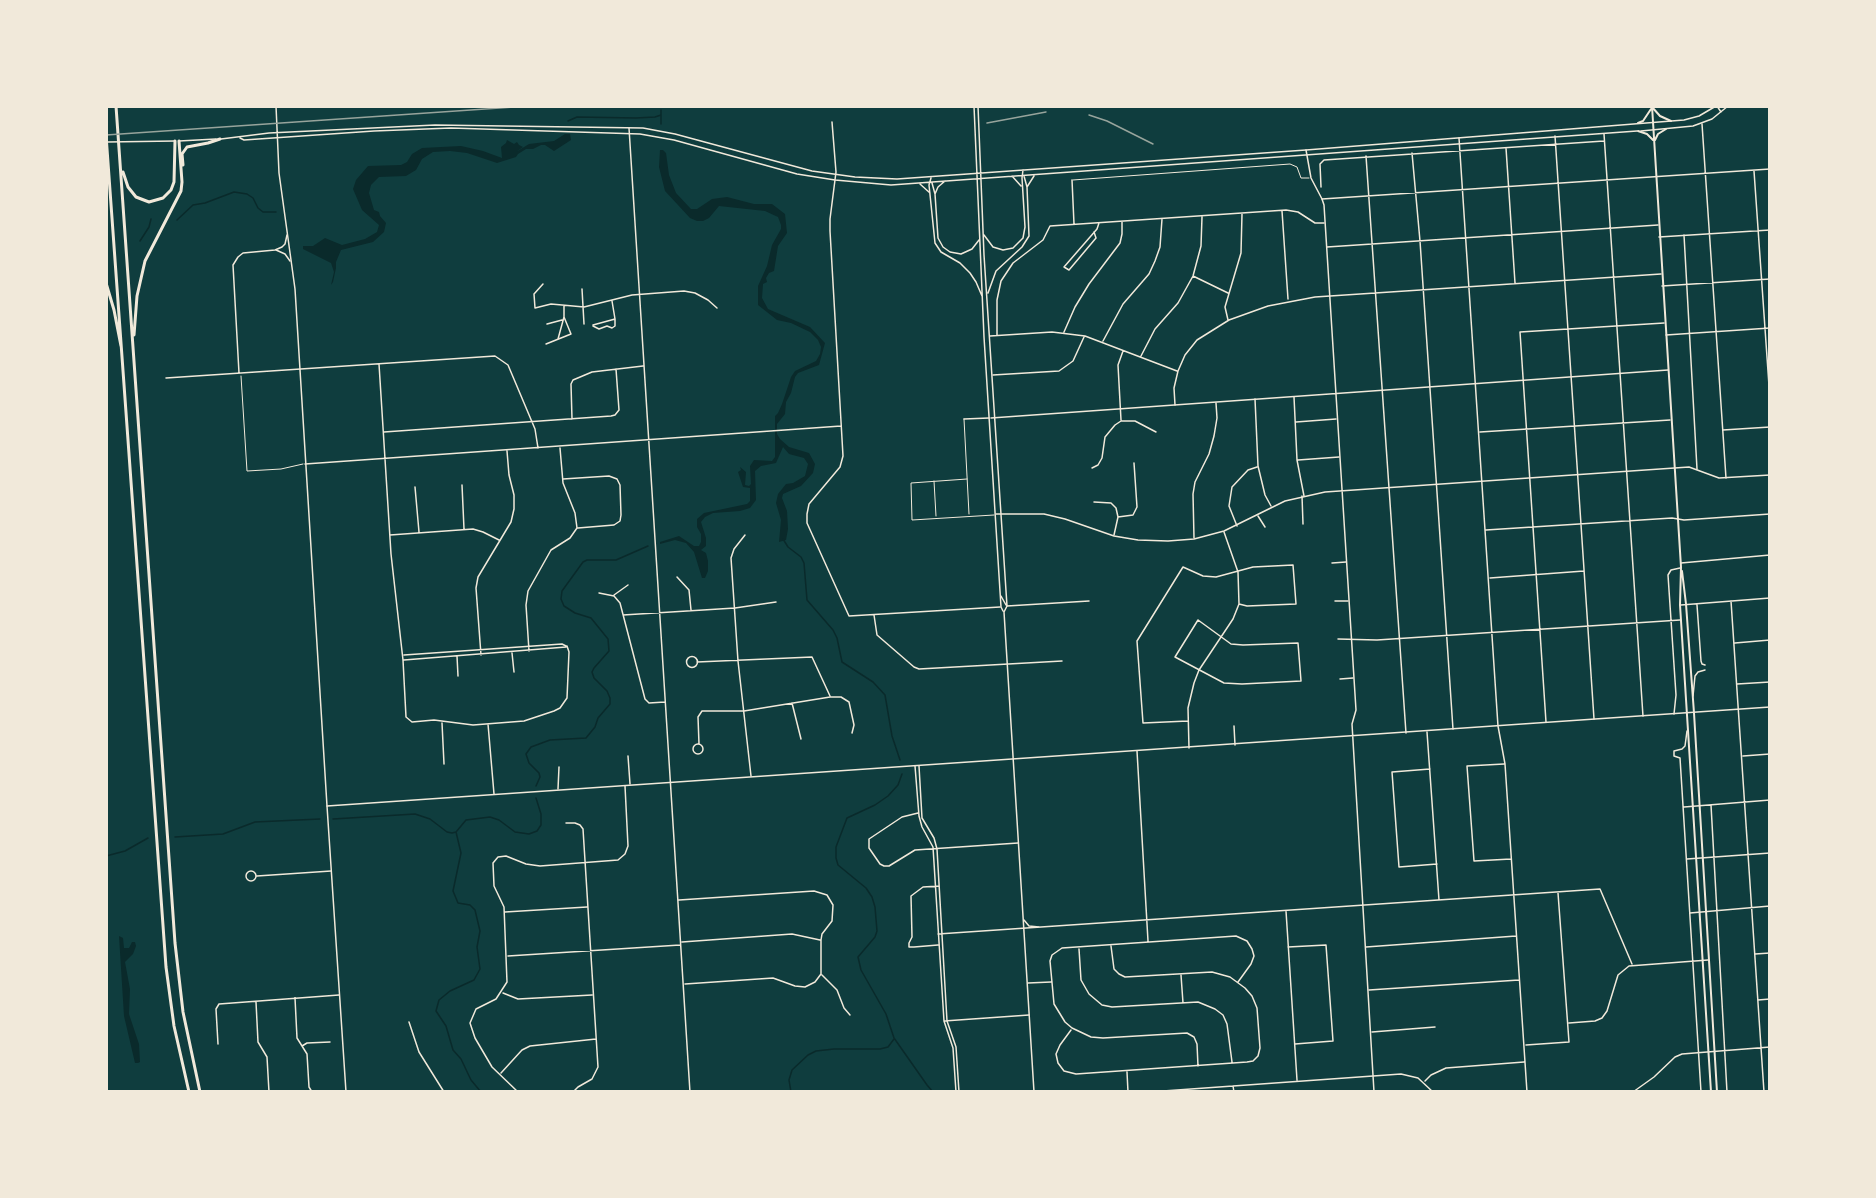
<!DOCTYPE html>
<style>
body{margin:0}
#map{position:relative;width:1876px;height:1198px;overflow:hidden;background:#0f3d3e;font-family:Inter,sans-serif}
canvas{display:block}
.frame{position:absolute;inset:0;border:108px solid #f1e9da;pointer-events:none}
</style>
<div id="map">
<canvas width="1876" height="1198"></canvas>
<div class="frame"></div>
</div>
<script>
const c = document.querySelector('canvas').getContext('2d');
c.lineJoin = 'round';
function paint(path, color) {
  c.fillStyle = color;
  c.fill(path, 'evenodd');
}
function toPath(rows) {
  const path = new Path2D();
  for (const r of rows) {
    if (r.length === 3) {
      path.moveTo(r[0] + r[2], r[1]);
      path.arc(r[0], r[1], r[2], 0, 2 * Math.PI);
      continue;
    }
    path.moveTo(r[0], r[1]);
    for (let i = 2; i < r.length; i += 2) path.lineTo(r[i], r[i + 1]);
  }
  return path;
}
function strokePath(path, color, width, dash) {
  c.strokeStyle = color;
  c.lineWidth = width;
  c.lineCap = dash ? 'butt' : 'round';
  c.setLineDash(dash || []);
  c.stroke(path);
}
paint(toPath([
 [565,134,570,134,571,140,554,151,545,145,541,145,533,149,526,149,518,154,516,157,497,163,467,153,450,151,433,152,422,159,416,170,406,176,379,177,371,185,369,193,374,210,379,212,380,216,386,223,384,232,373,242,341,250,336,262,336,268,333,282,331,285,334,272,331,263,303,249,303,246,313,246,325,238,342,245,365,239,377,232,379,225,362,210,353,189,356,180,368,166,401,165,407,162,412,154,422,148,461,146,483,151,502,158,501,147,506,143,507,140,514,144,517,142,519,145,523,147,516,152,529,144,554,141],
 [660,150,663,150,666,153,669,175,676,193,691,209,697,209,712,199,727,197,754,204,772,204,785,214,787,233,778,246,774,271,769,273,766,278,767,282,763,284,762,298,768,309,810,327,825,343,819,365,798,373,795,377,791,393,786,402,785,414,777,424,777,434,780,439,789,447,809,453,815,464,813,473,801,486,783,494,782,498,787,511,788,529,786,540,779,542,781,520,776,503,778,494,786,484,793,483,805,476,808,464,804,458,789,454,783,447,776,463,761,466,755,471,756,500,750,508,740,511,713,513,705,517,701,522,706,538,706,546,701,550,706,553,708,561,708,571,705,578,702,578,694,552,686,543,675,540,660,544,660,542,679,536,694,546,699,546,701,542,701,534,697,527,697,519,704,513,747,504,750,501,750,488,743,487,738,472,741,470,740,467,746,472,745,485,749,486,751,484,750,466,754,460,772,461,775,457,775,416,778,413,782,404,791,377,795,371,816,361,820,354,821,347,818,340,810,332,791,323,777,320,758,305,758,286,767,266,772,245,781,229,781,225,778,217,765,211,719,206,709,218,703,221,697,221,690,218,665,191,659,167],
 [119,936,123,938,124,948,129,948,132,942,135,942,136,946,133,954,125,962,130,989,129,1014,139,1044,140,1062,138,1063,135,1063,124,1016]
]), '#0a2a2b');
strokePath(toPath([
 [661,110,661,124],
 [568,121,577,117,636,118,655,117,661,115],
 [177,220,193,205,205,203,234,192,247,194,253,198,258,208,263,212,276,212],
 [140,241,149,227,151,219],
 [783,539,788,547,801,557,804,563,807,600,833,630,837,638,842,662,873,682,885,695,892,736,900,760],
 [902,774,898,785,888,796,875,805,847,818,836,847,836,858,838,865,866,888,872,897,875,907,877,931,875,937,858,957,861,970,886,1014,894,1038,927,1085,933,1092],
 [536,786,540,777,539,773,529,763,526,754,531,747,550,740,586,738,595,727,598,718,610,704,610,698,607,691,594,678,592,672,594,668,609,651,608,639,591,618,575,613,564,606,561,599,562,591,583,562,587,560,616,560,648,546],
 [333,819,415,814,430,819,447,832,452,833,456,832,466,820,490,817,499,820,515,832,529,834,537,831,541,825,541,814,536,798],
 [456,832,461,853,453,891,458,903,470,905,475,910,480,931,477,947,480,969,474,980,450,991,439,1000,436,1011,446,1026,453,1050,461,1059,471,1080,481,1092],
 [175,837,223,834,255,822,320,819],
 [106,856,125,851,148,838],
 [791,1092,789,1080,792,1070,808,1055,816,1051,834,1049,880,1049,888,1047,894,1039]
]), '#0a2a2b', 1.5);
strokePath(toPath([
 [1073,180,1290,164,1297,167,1301,178,1309,178],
 [241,376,247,471,281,469,303,464],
 [964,419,969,514],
 [967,479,911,483,912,520,994,515],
 [934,481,936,516]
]), '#f1e9da', 1);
strokePath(toPath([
 [832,122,836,172,830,219,830,231,843,456,840,467,809,504,807,514,807,523,849,616,1000,607],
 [1702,124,1726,478],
 [629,128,690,1092],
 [1604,134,1643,716],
 [1555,136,1594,719],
 [1459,138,1498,726,1505,764,1527,1092],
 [1506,148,1515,283],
 [1412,153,1420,241,1453,729],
 [1366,156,1406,733],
 [1754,171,1770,400],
 [1072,180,1074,224],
 [1321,187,1320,164,1324,160,1604,141],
 [1322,199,1770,169],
 [1282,211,1288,299],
 [1094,232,1096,238,1069,270,1064,267,1097,229,1099,223],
 [1684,235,1697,469],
 [1659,237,1770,230],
 [1327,247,1658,225],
 [276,250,285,254,290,261],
 [1193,276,1228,293],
 [543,284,534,294,535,308,551,304,584,307,632,295,684,291,695,293,708,300,717,308],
 [1662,286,1770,279],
 [582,289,584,324],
 [1228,320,1225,307,1241,253,1242,214],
 [547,324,562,320],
 [593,325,615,319,612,301],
 [593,326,599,329,607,326,612,328,615,326,615,319],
 [1064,332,1075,307,1089,284,1120,243,1122,234,1122,222],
 [997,335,997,300,1001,281,1013,263,1043,240,1050,226,1286,210,1298,212,1315,223,1324,223],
 [1666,335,1770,328],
 [990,336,1052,332,1085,336,1177,371],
 [558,339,564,317],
 [1103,341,1123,304,1149,274,1155,261,1160,247,1162,219],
 [546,344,571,334,564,317,564,306],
 [1141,356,1155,329,1178,303,1193,276,1201,246,1202,217],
 [379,364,391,554,403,660,406,717,412,722,434,720,473,725,524,721,554,711,560,708,567,698,569,652,567,646],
 [239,373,233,265,238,257,243,253,275,250,282,247,285,244,287,235],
 [993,375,1059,371,1073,361,1084,337],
 [166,378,495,356,508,365,535,429,538,448],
 [1294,397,1297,460,1304,496],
 [1255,399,1258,466,1265,495,1271,506],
 [1175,405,1174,388,1178,371,1185,355,1197,340,1229,320,1268,306,1315,297,1661,274],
 [572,419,571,384,573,380,592,372,643,366],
 [964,419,989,418],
 [1121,420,1118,365,1123,351],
 [1296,422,1336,419],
 [1723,430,1770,427],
 [384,432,611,416,615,415,619,410,616,369],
 [1480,432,1670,420],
 [1298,460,1339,457],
 [305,464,841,426],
 [1092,468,1098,465,1102,458,1105,437,1115,425,1121,421,1135,421,1156,432],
 [563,479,609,476,617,479,620,485,621,515,620,521,614,525,578,528],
 [462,485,464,529],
 [415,487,419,532],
 [1302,496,1303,524],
 [1094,502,1111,503,1116,508,1118,517,1114,535],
 [1258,516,1265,527],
 [1118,517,1133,515,1137,507,1134,463],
 [1237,526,1229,506,1232,487,1248,470,1257,467],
 [1486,530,1672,518,1684,520,1770,514],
 [390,535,473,529,483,532,499,540],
 [745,535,734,549,731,558,738,661,751,776],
 [1194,538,1193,494,1195,482,1209,454,1214,436,1217,418,1216,403],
 [1332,563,1346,562],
 [1681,563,1770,555],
 [677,577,689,590,691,610],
 [1490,578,1584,571],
 [599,593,614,596,620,603,645,699,649,703,665,702],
 [614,595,628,585],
 [1335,601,1348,601],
 [1731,601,1764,1092],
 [1681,605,1770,598],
 [1697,605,1701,661,1702,664,1705,665],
 [1007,606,1089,601],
 [623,615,735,608,776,602],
 [874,615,877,635,914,667,919,669,1062,661],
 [1198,620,1231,644,1243,645,1298,643,1301,681,1242,684,1224,683,1175,657,1198,620],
 [1338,639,1377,640,1680,620],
 [1735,643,1770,640],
 [529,651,526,605,528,591,551,550,570,538,577,528,575,513,563,483,560,448],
 [512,653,514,672],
 [404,655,562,644,566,646],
 [481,655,476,588,478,577,511,522,514,509,514,495,509,475,507,451],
 [457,656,458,676],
 [692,662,5.5],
 [404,660,566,647],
 [697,662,812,657,830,696],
 [1340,679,1353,678],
 [1737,684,1770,682],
 [1693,696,1695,676,1698,672,1705,670],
 [792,703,801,739],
 [1674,714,1676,695,1668,575,1671,570,1680,568],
 [1188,721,1143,723,1137,641,1183,567,1203,576,1216,577,1253,567,1293,565,1296,604,1247,606,1239,604],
 [1546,722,1520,332,1664,323],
 [442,723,444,764],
 [488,724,494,794],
 [1234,726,1235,745],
 [1687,731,1685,746,1682,749,1674,751,1674,756,1680,758,1701,1092],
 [1427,732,1439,900],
 [699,744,698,717,702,711,744,711,830,697,841,697,849,702,854,725,852,733],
 [698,749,5],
 [1189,748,1188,708,1194,683,1199,670,1233,619,1239,604,1238,572,1224,532],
 [1137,751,1148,941],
 [628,756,630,784],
 [1743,756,1770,754],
 [1504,764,1467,766,1474,861,1511,859],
 [915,766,919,816,922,827,933,847,944,1021,953,1048,956,1092],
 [919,766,922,818,934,838,937,849,947,1021,956,1047,959,1092],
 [1430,769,1392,772,1399,867,1437,864],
 [558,789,559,767],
 [1711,805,1727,1092],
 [1684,807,1770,800],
 [918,813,902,817,869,839,869,848,880,864,884,866,889,866,915,850,1018,843],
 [566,823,575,823,580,825,583,829,598,1067,592,1079,578,1087,573,1092],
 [1687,859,1770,853],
 [251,876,5],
 [257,876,331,871],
 [679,900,814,891,827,895,833,905,832,921,822,934,821,940,821,974,815,982,805,987,795,986,773,978,685,984],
 [1286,911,1297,1080],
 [505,912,587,907],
 [1690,913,1770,906],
 [1024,920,1029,926,1039,927],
 [938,934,1600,889,1632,964],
 [682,942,792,934,820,940],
 [938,945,914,947,909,947,909,943,912,937,911,896,923,887,939,886],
 [1288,947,1326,945,1333,1041,1295,1044],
 [1366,947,1516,936],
 [1079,949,1081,980,1089,994,1102,1005,1112,1007,1198,1002,1215,1009,1223,1015,1227,1024,1232,1062],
 [1755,954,1770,953],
 [508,956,680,945],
 [822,975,837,990,844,1008,850,1015],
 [1181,975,1183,1003],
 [1028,983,1051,982],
 [1369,990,1519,980],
 [503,993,518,999,592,995],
 [295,998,297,1038,307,1054,309,1087,312,1092],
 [1758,1000,1770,999],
 [256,1002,258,1042,267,1057,269,1092],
 [944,1021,1029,1015],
 [409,1022,419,1052,444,1092],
 [1569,1023,1595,1021,1602,1018,1607,1011,1618,975,1629,966,1708,960],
 [1071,1030,1060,1045,1056,1054,1058,1063,1064,1071,1076,1074,1247,1062,1253,1061,1258,1056,1260,1048,1257,1008,1252,996,1245,988,1230,977,1212,972,1125,977,1119,974,1114,969,1111,946],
 [1372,1032,1435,1027],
 [218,1044,216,1009,219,1004,339,995],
 [1526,1045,1569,1042,1558,893],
 [302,1046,307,1043,330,1042],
 [1198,1066,1197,1044,1194,1037,1187,1033,1103,1038,1091,1037,1072,1028,1065,1022,1054,1004,1050,961,1052,955,1062,948,1236,936,1247,941,1252,949,1254,956,1251,964,1238,982],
 [1127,1072,1128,1092],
 [501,1073,522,1050,530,1046,596,1039],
 [1425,1081,1431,1075,1446,1068,1524,1062],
 [1233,1086,1234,1092],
 [518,1092,492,1067,475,1038,470,1023,476,1009,496,999,507,982,504,907,494,886,493,863,498,857,506,856,526,864,540,866,618,860,625,854,628,846,625,786],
 [1149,1092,1401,1074,1418,1078,1433,1092],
 [1633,1092,1654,1077,1675,1057,1682,1054,1770,1047]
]), '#f1e9da', 1.5);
strokePath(toPath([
 [1306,150,1311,178,1322,199,1324,205,1356,710,1352,724,1374,1092],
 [991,418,1668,370],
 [996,514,1044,514,1065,519,1114,536,1138,540,1168,541,1194,539,1224,531,1285,501,1325,492,1689,467,1719,478,1770,475],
 [346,1092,327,806,1770,707]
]), '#f1e9da', 1.5);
strokePath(toPath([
 [276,106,279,173,295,289,327,806],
 [974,106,984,337,1001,607,1003,611],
 [978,106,984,255,1007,606,1004,612,1034,1092],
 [1717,106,1721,112],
 [1641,131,1693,126,1712,119,1728,106],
 [240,138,244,140,374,131,451,128,640,134,674,140,797,174,835,180,891,185,1637,131],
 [221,139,269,133,435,125,643,128,675,134,812,171,855,177,897,179,1306,150,1684,120,1699,116,1716,106],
 [179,141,216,139],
 [107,142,175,141],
 [1012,176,1021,186],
 [931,178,929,185,935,243,941,252,960,263,970,273,976,282,982,296],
 [932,183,935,194,938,238,943,247,950,252,961,254,972,249,979,240],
 [920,184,930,193],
 [1027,187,1034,176],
 [935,194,938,187,945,181],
 [984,235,993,247,1003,250,1013,248,1023,238,1025,227,1022,178,1023,170],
 [988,293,996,271,1022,247,1029,236,1027,187,1024,176],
 [1001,596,1006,605]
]), '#f1e9da', 1.5);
strokePath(toPath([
 [1652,106,1681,567,1680,605,1711,1092],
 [1652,107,1660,116,1671,121],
 [1638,123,1643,121,1651,109],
 [1638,131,1647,134,1653,140],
 [1655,140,1658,134,1666,129],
 [1682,571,1686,604,1694,713,1717,1092]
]), '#f1e9da', 2);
strokePath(toPath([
 [116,106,175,943,183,1012,200,1092],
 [106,135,166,967,174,1026,189,1092],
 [183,165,182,154,187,147,208,143,220,139],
 [123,172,128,187,136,197,149,202,163,198,171,190,174,182,175,141],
 [106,180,108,169],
 [106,283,114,310,121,346],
 [134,335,137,296,145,261,181,191,182,182,179,141]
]), '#f1e9da', 3);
strokePath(toPath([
 [1089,115,1107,121,1153,144],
 [987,123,1046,112],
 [106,135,529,106]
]), '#97a49c', 1.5);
</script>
